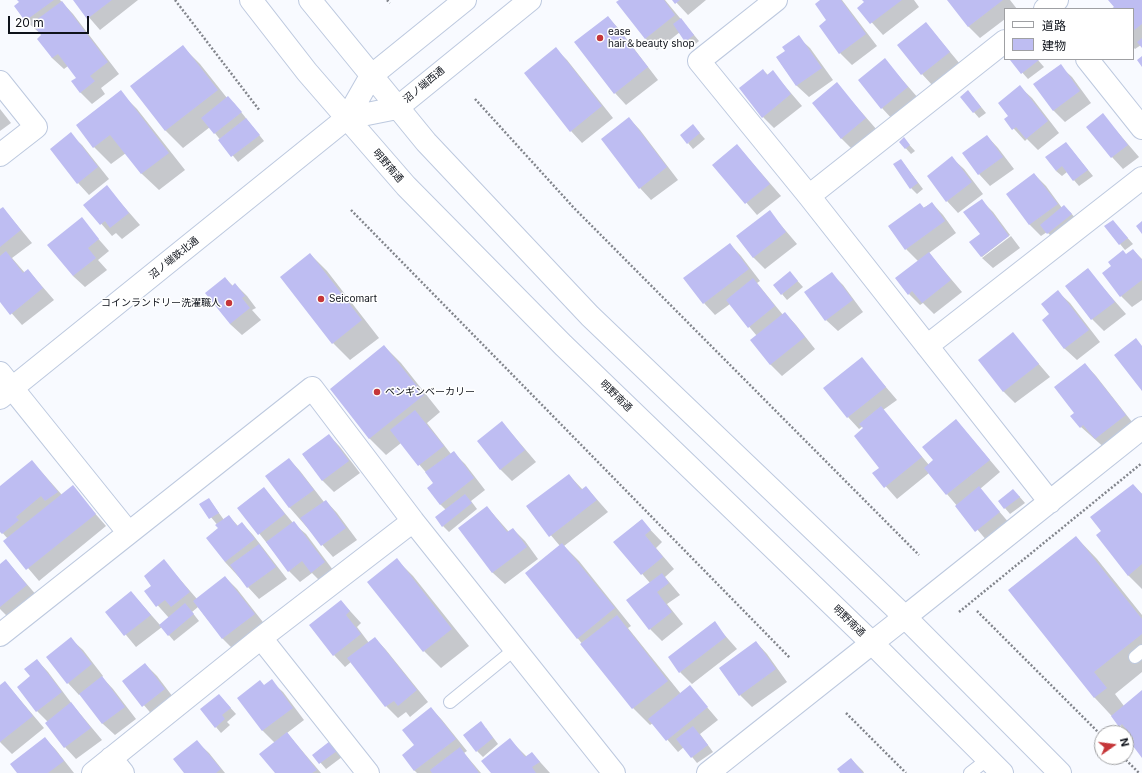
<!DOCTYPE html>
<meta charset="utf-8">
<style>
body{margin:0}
#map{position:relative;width:1142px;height:773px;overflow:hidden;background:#f8faff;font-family:Inter,"Noto Sans JP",sans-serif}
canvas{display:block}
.legend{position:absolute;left:1004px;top:8px;width:130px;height:52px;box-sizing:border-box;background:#fff;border:1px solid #9fa0a3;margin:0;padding:5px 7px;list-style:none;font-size:12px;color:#0e121a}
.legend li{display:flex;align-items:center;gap:8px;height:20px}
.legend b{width:20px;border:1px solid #9fa0a3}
.north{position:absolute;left:1094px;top:725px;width:40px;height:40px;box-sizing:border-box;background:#fff;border:1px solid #9fa0a3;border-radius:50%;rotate:76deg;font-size:11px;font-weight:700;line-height:16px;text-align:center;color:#0e121a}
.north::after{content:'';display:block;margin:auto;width:14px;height:18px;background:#c53639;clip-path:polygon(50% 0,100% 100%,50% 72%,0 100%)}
.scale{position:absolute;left:8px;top:16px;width:81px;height:18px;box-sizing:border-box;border:2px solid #0e121a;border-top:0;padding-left:5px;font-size:12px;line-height:14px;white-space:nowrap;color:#0e121a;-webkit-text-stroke:3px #fff;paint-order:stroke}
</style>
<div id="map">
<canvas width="1142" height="773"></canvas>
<ul class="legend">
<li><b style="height:5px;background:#fff"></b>道路</li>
<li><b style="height:11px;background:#bebdf2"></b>建物</li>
</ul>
<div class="north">N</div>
<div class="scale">20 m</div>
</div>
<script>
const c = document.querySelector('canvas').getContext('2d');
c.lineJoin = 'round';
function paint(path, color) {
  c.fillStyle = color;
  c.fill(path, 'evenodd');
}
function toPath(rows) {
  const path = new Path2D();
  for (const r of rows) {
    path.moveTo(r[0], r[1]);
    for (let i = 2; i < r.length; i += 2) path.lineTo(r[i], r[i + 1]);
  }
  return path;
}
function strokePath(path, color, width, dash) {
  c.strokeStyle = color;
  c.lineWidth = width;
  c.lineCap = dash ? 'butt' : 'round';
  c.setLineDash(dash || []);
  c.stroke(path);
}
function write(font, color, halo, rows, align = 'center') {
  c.font = font + ' Inter,"Noto Sans JP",sans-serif';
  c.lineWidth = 3;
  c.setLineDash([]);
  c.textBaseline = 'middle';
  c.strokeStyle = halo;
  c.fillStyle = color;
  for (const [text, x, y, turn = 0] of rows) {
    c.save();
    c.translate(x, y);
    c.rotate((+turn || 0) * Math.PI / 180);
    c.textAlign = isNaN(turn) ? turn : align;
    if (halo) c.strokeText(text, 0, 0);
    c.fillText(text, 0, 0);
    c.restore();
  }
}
paint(toPath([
 [19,0,60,0,73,14,119,74,101,88,105,94,92,104,80,92,77,78,68,66,64,69,52,58,43,36,26,21,15,6,21,3],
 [74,0,138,0,100,30],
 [621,0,665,0,699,41,692,47,680,32,657,50,645,38],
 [674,0,706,0,688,15],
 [822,0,842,0,877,46,852,65,840,53],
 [864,0,914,0,919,7,883,35,859,8,866,3],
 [948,0,1010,0,1017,9,1005,9,1005,19,980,38,968,26],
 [1110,0,1142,0,1142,47,1141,45,1135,49,1133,47,1133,9,1113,9,1115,7],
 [608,17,619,29,658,80,626,105,615,93],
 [926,23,960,64,933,86,922,74],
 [798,37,810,48,833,80,809,97,797,86,777,58,786,51],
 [183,47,200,64,227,98,234,103,264,141,238,162,210,127,183,148,166,131,132,86],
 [556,49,567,60,613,118,582,143,571,131],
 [1014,59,1037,59,1044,67,1028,79,1012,61],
 [885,60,919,99,893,120,882,108],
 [1060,66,1072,77,1091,103,1065,122,1053,110],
 [763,70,768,75,773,72,802,106,774,128,763,117],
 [837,84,877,130,853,150,841,138],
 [1020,87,1032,98,1059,133,1038,150,1027,139,1025,141,1005,119,1009,116],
 [968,91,986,113,979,118,961,97],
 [120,92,137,109,185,170,159,190,142,174,126,153,111,164,94,147,77,125],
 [0,109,11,123,0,131],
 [1103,115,1139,157,1123,169,1112,157],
 [629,118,640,130,678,180,651,200,640,188],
 [698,131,705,139,693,149,688,143],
 [70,134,82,145,109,179,89,195,78,183],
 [987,136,998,148,1014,169,990,186,979,174],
 [904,139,915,151,911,154,900,142],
 [1066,143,1093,176,1079,186,1067,172,1062,176,1056,171],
 [737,145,781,196,757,215,714,165],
 [952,158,964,169,983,194,958,213,947,201],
 [901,160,923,189,917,194,911,188],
 [1034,174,1046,186,1062,208,1070,212,1077,220,1054,239,1047,232,1041,236,1030,225,1007,194],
 [107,187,140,225,122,239,116,233,112,236,85,205],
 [981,200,993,212,1010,235,982,257,970,242,981,234],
 [932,203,943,215,956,233,929,253,962,292,934,314,923,303,920,305,909,294,918,261,906,249,889,227],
 [3,208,32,243,12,258,25,273,28,270,54,300,22,325,0,300,0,210],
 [769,211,797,244,765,269,753,257],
 [81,219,109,251,98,260,107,270,85,287,73,276],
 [1118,227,1133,244,1125,250,1120,244],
 [1011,236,1020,248,993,268,982,258],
 [730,244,741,256,760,281,757,283,783,315,785,313,796,325,815,349,782,376,770,364,757,336,730,304,715,315,704,303],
 [1133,250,1142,259,1142,300,1132,307,1121,296,1126,255],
 [310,254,327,271,379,338,350,360,333,343,281,277],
 [1087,269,1126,314,1104,331,1092,319,1066,286],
 [831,273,843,285,863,312,838,331,826,320],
 [225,278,233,286,235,284,247,296,256,308,252,310,261,320,242,335,230,324],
 [795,278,803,287,787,300,782,294],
 [1058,292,1070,303,1100,342,1077,360,1065,349,1043,320,1051,314],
 [1013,334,1050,377,1015,403,1004,392,979,360],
 [384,346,401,363,440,412,427,423,451,454,453,452,465,464,485,490,471,501,477,509,449,532,443,526,446,510,440,504,435,483,429,476,401,443,386,455,369,438],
 [862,359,897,400,883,410,929,465,935,460,956,420,1000,472,980,489,1010,524,988,542,929,473,897,499,874,473,881,468,865,429,863,426,859,429,848,417,825,388],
 [1085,364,1096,376,1136,427,1107,450,1081,427,1075,413],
 [502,422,536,462,512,481,500,469],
 [329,435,340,447,360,473,334,492,323,481,303,455],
 [289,459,300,471,324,502,326,501,337,513,357,540,333,557,290,508,266,476],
 [32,461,62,495,72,487,106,526,39,581,5,541,8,539,0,530,0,487],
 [569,475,583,490,586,487,608,512,564,546,579,561,631,626,628,628,681,694,690,687,718,720,700,734,713,752,697,763,684,747,678,752,653,723,650,725,633,708,526,573,560,546,527,507],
 [1133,485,1142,494,1142,589,1128,575,1102,531],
 [264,488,293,523,306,534,336,574,323,584,312,573,300,582,289,571,239,508],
 [1019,496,1025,503,1010,514,999,501],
 [209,499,224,520,229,516,238,526,242,523,253,535,287,579,259,599,225,562,220,528,200,504],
 [487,507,509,532,513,529,525,541,538,559,505,584,493,573,460,528],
 [641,520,662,542,656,548,674,569,665,577,680,595,667,604,683,624,662,641,650,629,650,583,615,542],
 [1076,537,1097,559,1142,615,1142,672,1115,694,1124,706,1142,692,1142,756,1134,740,1095,698,1009,590],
 [6,560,38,597,10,619,0,609,0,565],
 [397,560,413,576,469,646,441,668,424,651],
 [164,561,197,599,225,577,237,589,266,626,234,650,223,639,198,607,192,612,199,621,174,641,162,627,136,647,107,612,131,592,160,625,169,618,145,591,152,586],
 [341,601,361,623,357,627,369,643,375,638,386,650,428,702,410,717,406,712,398,718,386,706,351,662,345,667,334,655],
 [714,623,737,649,692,684,680,672],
 [71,639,83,650,103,676,102,677,113,689,136,719,115,735,103,724,80,694,79,695,68,683],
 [756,642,767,654,787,682,752,707,740,695,720,668],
 [37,660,48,672,72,704,102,740,76,759,65,747,46,723,48,722,37,711,31,677],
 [145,664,157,676,176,701,155,718,123,681],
 [271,681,283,692,304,720,287,733,321,773,276,773,275,743,263,731,238,698,265,686],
 [5,682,44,728,12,754,0,742,0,686],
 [219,695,236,714,227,722,230,725,221,733,216,727],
 [431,708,442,720,467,751,464,753,481,773,417,773,415,771,403,755,415,745],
 [486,728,498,744,483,757,477,751],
 [45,738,56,750,74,773,18,773],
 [510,740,527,757,532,753,550,773,492,773],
 [197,742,209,753,225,773,186,773],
 [330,743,342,757,326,769,314,755],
 [851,759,863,771,864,773,842,773]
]), '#0003');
paint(toPath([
 [17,0,54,0,25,21,14,6,19,2],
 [73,0,112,0,87,19],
 [619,0,664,0,675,15,645,39,616,2],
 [672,0,680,0,675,4],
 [820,0,841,0,866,34,839,54,819,26,826,20,815,4],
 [862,0,902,0,870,24,857,8,864,2],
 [947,0,1003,0,968,27],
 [1108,0,1142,0,1142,24,1133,31,1133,9,1111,9,1114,7],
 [62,1,108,62,90,76,95,81,80,93,71,81,76,78,58,54,52,58,37,39,41,35,32,23],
 [608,16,648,67,614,94,574,42],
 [681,18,694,35,685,42,673,24],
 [926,22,950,52,921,75,897,45],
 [799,35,822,68,796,86,776,57,785,51,782,47],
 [1142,38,1142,48,1137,42],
 [183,45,218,90,165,131,130,86],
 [556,47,602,106,570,132,524,73],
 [1142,56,1142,67,1137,60],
 [885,58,908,87,881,109,858,80],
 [1012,59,1037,59,1039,60,1021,74,1010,60],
 [1061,64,1080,91,1053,111,1033,84],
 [763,69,767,75,773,70,791,94,762,118,739,88],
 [837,82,866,118,841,139,812,103],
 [1020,85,1048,121,1026,139,1016,127,1012,130,1004,119,1008,116,998,103],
 [121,90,169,153,141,174,110,135,93,148,76,125],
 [968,90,981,107,973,113,960,97],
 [228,96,242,112,214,134,201,118],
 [1103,113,1128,145,1111,158,1086,127],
 [629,117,667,167,639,189,601,139],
 [246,118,260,135,231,157,218,140],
 [693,124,700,133,687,144,680,135],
 [71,132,98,167,77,184,50,149],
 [987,135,1003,157,978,175,962,153],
 [904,137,910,145,905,149,899,142],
 [1066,142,1088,170,1073,181,1062,166,1056,171,1045,157],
 [737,144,770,184,745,204,712,165],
 [952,156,972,182,946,202,927,176],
 [901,159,918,183,910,189,893,164],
 [1034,173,1058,204,1029,225,1006,194],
 [107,185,129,213,110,228,105,221,100,225,83,205],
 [982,199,1009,236,981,257,969,242,980,234,963,212],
 [932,202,945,221,905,250,888,226,920,203,924,208],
 [1064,205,1072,214,1047,234,1040,225],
 [3,207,21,230,0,247,0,209],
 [770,210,786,232,753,258,736,236],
 [82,217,99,239,88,248,96,258,73,276,47,245],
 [1113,220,1128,238,1119,245,1104,226],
 [1142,221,1142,234,1136,226],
 [730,243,749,269,703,304,683,278],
 [1133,249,1142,260,1142,280,1120,297,1102,273,1111,266,1108,262,1123,250,1126,254],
 [6,251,23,273,28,269,43,288,10,315,0,302,0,256],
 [929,252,951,280,922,303,912,291,908,295,895,278],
 [310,253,362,320,332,344,280,277],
 [1088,268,1115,302,1091,320,1065,286],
 [790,271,798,281,781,295,773,285],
 [832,272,853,300,825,321,804,292],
 [225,277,232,286,235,283,245,296,242,298,250,308,230,324,205,293],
 [753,278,775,306,748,328,726,300],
 [1058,290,1089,330,1064,349,1042,320,1049,314,1041,304],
 [785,312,805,337,770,365,750,340],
 [1013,332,1039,364,1003,392,978,360],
 [1136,338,1142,346,1142,391,1114,355],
 [384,345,424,395,369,439,330,389],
 [862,357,886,387,847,418,823,388],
 [1085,363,1126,415,1095,439,1083,425,1080,428,1070,416,1074,413,1054,387],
 [881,406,922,457,884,488,872,473,879,468,854,436,863,428,859,424],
 [415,410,444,446,418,466,390,430],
 [956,419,990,460,946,495,924,468,933,460,922,447],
 [502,421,525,450,500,470,477,441],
 [329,434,349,461,322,481,302,454],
 [454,451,474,478,440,505,427,488,433,483,425,472],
 [289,458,314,490,289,508,265,476],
 [32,460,58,492,45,501,41,496,16,517,19,520,2,534,0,532,0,486],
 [569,474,581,490,586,486,597,500,549,537,526,506],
 [1133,484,1142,494,1142,564,1128,576,1096,535,1101,531,1090,517],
 [73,485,96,514,26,570,3,541],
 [979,486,1000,512,975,532,955,506],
 [264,487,285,514,258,535,237,508],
 [1013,489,1020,497,1004,509,998,501],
 [465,494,472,503,442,527,435,517],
 [209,498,219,513,209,519,199,504],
 [326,500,346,528,321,546,300,518],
 [487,506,507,532,513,528,527,547,492,573,458,528],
 [229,515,237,526,242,522,255,539,225,562,206,538,218,528,215,525],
 [642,519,651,530,645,535,663,557,641,575,613,542],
 [294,521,325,562,311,573,302,561,288,572,266,542],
 [1076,536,1142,619,1142,634,1094,672,1107,688,1094,698,1008,590],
 [562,543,615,608,577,639,525,573],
 [259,544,276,567,247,588,230,565],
 [397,558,452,629,423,652,367,582],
 [6,559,27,585,0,607,0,564],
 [164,559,190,592,171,607,165,600,156,607,144,591,151,586,144,576],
 [662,573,669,583,657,592,672,612,649,630,626,600],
 [225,576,255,614,222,639,193,601],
 [131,591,151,615,124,636,105,612],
 [341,600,350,611,346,615,361,634,333,656,309,625],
 [185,603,194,614,168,636,159,625],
 [617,615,668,681,632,709,580,644],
 [715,621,726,637,679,673,668,657],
 [71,637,92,664,67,684,46,657],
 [375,637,417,690,398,706,394,701,385,707,347,658],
 [756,641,776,669,739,696,719,668],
 [37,659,62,692,36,712,17,687,30,676,24,669],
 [145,663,165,689,142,707,122,681],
 [102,676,125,707,102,724,79,694],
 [272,679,293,708,262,731,237,698,260,680,264,685],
 [5,681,33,716,0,742,0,685],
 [690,685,708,707,666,741,648,719],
 [1142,690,1142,758,1130,742,1134,739,1122,724,1119,727,1111,716],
 [219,694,231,708,222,715,225,719,215,728,200,709],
 [71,702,91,728,64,748,45,723],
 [431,707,456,739,414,771,402,755,414,745,402,730],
 [481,721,493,738,476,752,463,735],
 [693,726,708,745,691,758,676,739],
 [287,732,317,770,312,773,275,773,259,754],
 [45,737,64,761,48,773,17,773,10,764],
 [510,738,525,757,532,752,540,762,532,767,536,773,491,773,481,761],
 [197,740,221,769,216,773,184,773,173,759],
 [330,741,337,751,319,764,312,755],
 [460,747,479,773,432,773,430,770],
 [851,758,863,773,840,773,837,769]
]), '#bebdf2');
const lane = toPath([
 [1135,657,1142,651],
 [450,702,515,649],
 [970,773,988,759]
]);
const street = toPath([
 [776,0,699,61,809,196,1050,502],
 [1045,9,1057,0],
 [1087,59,1142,128],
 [0,82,36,127,0,155],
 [809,196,1005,41],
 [927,346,1142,178],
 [0,373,128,532],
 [905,617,1142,428],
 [0,635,312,388,413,521,614,773],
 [261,638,368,773],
 [111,758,123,773],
 [93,773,261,638,413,521],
 [708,773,872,643]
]);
const secondary = toPath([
 [251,0,307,72,406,186,563,345,872,643,1002,773],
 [310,0,426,142,590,316,905,617,1060,773],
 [347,118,397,108,530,0],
 [0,398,347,118,371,76,465,0],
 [872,643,905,617]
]);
strokePath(lane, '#bdc9df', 14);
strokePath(street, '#bdc9df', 24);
strokePath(secondary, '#bdc9df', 24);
strokePath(toPath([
 [175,0,260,111],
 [387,0,390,3],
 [475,99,574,208,919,555],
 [351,210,790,658],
 [977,611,1102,736],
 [959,612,1142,463],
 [846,713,906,773],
 [1123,757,1139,773]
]), '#82858c', 2.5, [2, 2]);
strokePath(lane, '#fff', 12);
strokePath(street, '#fff', 22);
strokePath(secondary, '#fff', 22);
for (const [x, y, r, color] of [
 [600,38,4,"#c53639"],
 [321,299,4,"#c53639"],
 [229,303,4,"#c53639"],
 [377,392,4,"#c53639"]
]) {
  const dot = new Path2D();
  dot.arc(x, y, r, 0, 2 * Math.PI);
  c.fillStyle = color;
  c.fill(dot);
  strokePath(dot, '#fff', 1.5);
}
write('10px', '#0e121a', '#fff', [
 ["ease",608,32],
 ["hair＆beauty shop",608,44],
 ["Seicomart",329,299],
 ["コインランドリー洗濯職人",221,303,"right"],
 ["ペンギンベーカリー",385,392]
], 'left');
write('10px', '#0e121a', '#fff', [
 ["沼ノ端西通",424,85,-40],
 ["明野南通",388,166,49],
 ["沼ノ端鉄北通",174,258,-39],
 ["明野南通",616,396,44],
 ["明野南通",849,621,44]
]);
</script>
